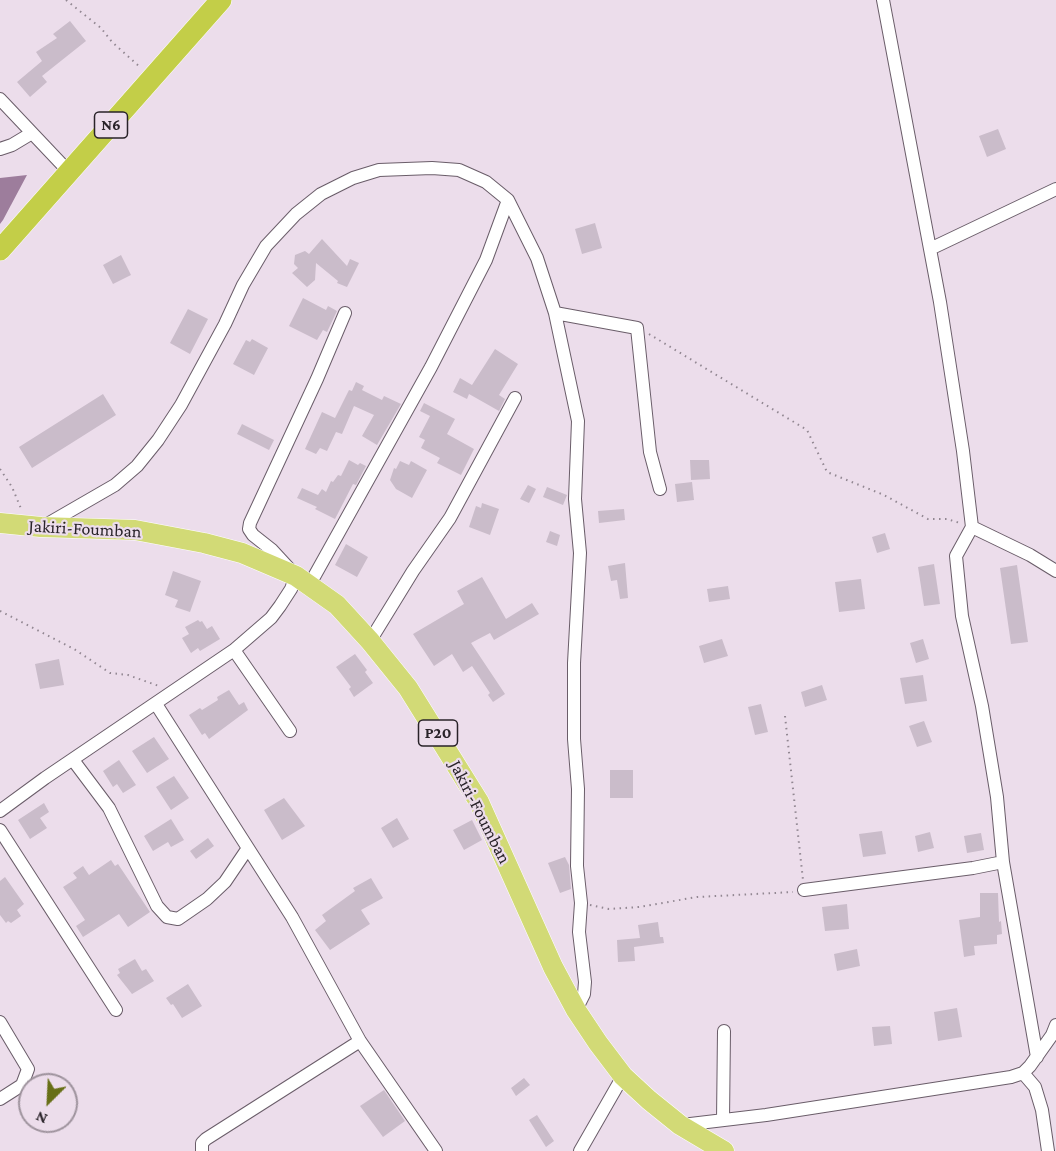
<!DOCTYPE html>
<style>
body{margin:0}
#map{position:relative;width:1056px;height:1151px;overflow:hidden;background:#ecddeb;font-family:"Crimson Pro",serif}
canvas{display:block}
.north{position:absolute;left:18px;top:1073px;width:60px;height:60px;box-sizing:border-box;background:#ecddeb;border:2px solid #9e939d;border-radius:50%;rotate:204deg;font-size:16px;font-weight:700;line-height:24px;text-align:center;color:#292329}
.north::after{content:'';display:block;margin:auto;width:21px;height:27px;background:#676f16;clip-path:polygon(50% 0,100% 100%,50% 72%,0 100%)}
</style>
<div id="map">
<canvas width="1056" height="1151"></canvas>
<div class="north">N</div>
</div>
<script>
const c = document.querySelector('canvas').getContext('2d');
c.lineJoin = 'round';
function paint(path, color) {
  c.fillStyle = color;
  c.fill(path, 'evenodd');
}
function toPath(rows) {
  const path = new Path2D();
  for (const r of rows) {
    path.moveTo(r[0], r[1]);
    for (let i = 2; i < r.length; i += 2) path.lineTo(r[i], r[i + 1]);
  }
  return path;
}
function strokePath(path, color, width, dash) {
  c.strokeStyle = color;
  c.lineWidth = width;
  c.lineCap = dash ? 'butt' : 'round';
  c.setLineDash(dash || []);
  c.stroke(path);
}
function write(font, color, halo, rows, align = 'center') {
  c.font = font + ' "Crimson Pro",serif';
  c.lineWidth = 4.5;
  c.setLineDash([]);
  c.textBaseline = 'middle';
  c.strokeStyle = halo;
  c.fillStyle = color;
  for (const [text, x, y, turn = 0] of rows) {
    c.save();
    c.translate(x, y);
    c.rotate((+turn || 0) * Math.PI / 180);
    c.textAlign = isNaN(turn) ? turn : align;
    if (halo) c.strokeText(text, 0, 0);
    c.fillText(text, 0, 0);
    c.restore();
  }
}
paint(toPath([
 [27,175,3,220,0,224,0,178]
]), '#9d7d9c');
paint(toPath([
 [70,21,86,41,42,76,47,82,30,97,17,82,42,61,36,52,57,38,53,34],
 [998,129,1006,149,987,157,979,136],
 [595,223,602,248,582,254,575,229],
 [322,239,347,266,350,259,359,263,347,287,337,283,338,281,316,263,315,280,307,287,292,273,298,268,294,264,295,255,305,251,309,254],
 [121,255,131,275,113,284,103,265],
 [303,298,326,310,328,306,337,311,327,332,323,330,317,340,289,326],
 [188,309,208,319,190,354,170,343],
 [252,339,268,348,254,375,233,364,246,340,250,342],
 [495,349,518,364,499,395,505,399,499,411,469,394,467,399,453,392,460,378,472,385],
 [356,382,364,386,362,390,382,400,384,396,401,404,377,445,362,436,374,415,354,406,342,434,336,432,327,451,320,448,316,454,305,449,322,412,335,418,349,390,352,391],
 [103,394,116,415,32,468,19,447],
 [424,403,455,419,447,434,474,449,461,475,437,463,440,458,421,448,425,440,419,437,430,416,420,411],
 [242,424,274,440,269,450,237,434],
 [349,460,358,465,360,463,366,466,356,485,353,484,335,519,315,509,317,507,297,498,302,488,318,495,322,489,326,492,331,481,333,482,338,475,341,476],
 [690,460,709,460,710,479,691,480],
 [400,461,409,465,411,461,427,470,412,498,396,489,390,480,394,468,396,469],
 [692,482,694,500,677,502,675,484],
 [528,485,536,489,529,503,520,499],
 [547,487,567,495,563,505,543,497],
 [482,503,499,509,490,535,469,527,476,506,481,508],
 [624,509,625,520,599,523,598,511],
 [550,531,560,535,557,546,546,542],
 [885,533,890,549,877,553,872,537],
 [346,544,368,557,357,577,335,565],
 [625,563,628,598,620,599,617,580,611,581,608,566],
 [934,564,940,604,924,606,918,567],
 [1017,565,1028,642,1011,644,1000,568],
 [173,571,201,581,190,612,175,607,178,600,165,595],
 [482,577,506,619,532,603,539,614,494,640,490,633,471,643,505,694,493,702,488,695,490,693,472,666,463,672,452,654,434,666,413,634,464,604,457,591],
 [861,579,865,609,839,612,835,582],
 [728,586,730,599,709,602,707,589],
 [198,620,200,622,202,621,207,629,212,626,220,639,200,651,198,648,191,653,182,638,189,634,185,627],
 [722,639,728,656,704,663,699,646],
 [923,639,929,659,916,663,910,643],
 [355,654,367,670,365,672,373,683,354,697,349,689,351,687,336,667],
 [59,659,64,685,40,689,35,664],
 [923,675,927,701,905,704,900,678],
 [822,685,827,700,805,707,801,692],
 [229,690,239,705,244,702,248,710,209,739,205,733,202,735,189,715,200,708,202,710,218,700,217,697],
 [761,704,768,732,755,735,748,707],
 [924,721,932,742,917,747,909,726],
 [154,737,169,759,147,773,132,751],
 [119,760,136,785,123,793,117,784,113,787,103,771],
 [610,770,633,770,633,798,610,798],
 [174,776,189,798,171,810,156,787],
 [284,798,305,826,282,840,264,810],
 [44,803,49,812,40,818,47,828,30,839,18,820],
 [397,818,409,839,393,848,381,828],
 [171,819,184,840,171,847,168,842,153,851,144,836],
 [472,820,482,840,464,850,453,830],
 [882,831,886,854,863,857,859,834],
 [930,832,934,848,918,852,915,836],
 [981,833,984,850,967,853,964,836],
 [208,838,214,846,196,859,190,851],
 [565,857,569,865,571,889,560,893,548,863],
 [111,860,115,866,118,864,150,912,128,927,119,914,83,937,76,926,85,920,63,887,77,878,73,873,83,866,89,875],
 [5,877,24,904,17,910,21,916,11,923,8,921,6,923,0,915,0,881],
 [371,878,383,898,361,910,370,924,330,950,315,930,326,921,322,915,355,891,353,888],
 [980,893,998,893,999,922,1001,921,1002,934,997,935,997,944,974,946,975,955,964,957,959,920,980,917],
 [847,904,849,929,825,931,822,907],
 [658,922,660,937,663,937,664,943,634,947,635,961,618,962,617,940,640,938,638,925],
 [857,949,860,966,837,971,834,954],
 [135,959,142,971,146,969,154,981,132,994,117,975,120,973,118,969],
 [188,984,202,1006,182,1018,173,1004,171,1005,166,998],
 [957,1008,962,1037,938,1041,934,1012],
 [890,1026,892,1044,874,1046,872,1027],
 [524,1078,530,1085,516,1096,511,1088],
 [384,1090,405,1121,383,1137,360,1106],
 [537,1115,554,1141,546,1147,529,1120]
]), '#cabcca');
const minor = toPath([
 [883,0,940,302,963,451,972,527,956,556,962,616,982,706,997,797,1003,862,1037,1057],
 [0,99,70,173],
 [0,149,12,145,32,133],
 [930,249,1056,189],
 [555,313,637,328,650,452,660,489],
 [44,526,115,485,137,466,158,440,181,405,225,324,243,285,266,246,296,214,321,194,353,178,379,170,432,168,459,170,486,182,508,200,537,258,555,313,578,421,575,499,580,553,574,663,574,739,578,789,577,866,581,903,579,932,585,982,584,994,576,1010],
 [972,527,1030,555,1056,571],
 [310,584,431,367,486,260,508,200],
 [370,641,413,571,450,518,515,398],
 [234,650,290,731],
 [156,704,292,917,360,1041,436,1151],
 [73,760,109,808,157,906,167,917,178,919,207,899,225,882,248,848],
 [0,811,45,778,234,650,271,618,280,606,291,589,296,576,272,550,253,535,249,529,250,523,317,379,345,313],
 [0,830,116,1010],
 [804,890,973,868,1003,862],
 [0,1022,28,1069,22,1085,0,1099],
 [1023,1073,1035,1087,1042,1110,1048,1151],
 [723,1120,724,1031],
 [682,1125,766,1115,1011,1077,1023,1073,1030,1066,1052,1035,1056,1025],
 [202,1151,202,1143,206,1139,360,1041],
 [580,1151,623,1076]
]);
const primary = toPath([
 [0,523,41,527,135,530,204,543,242,553,296,576,337,605,370,641,408,688,479,802,553,967,576,1010,598,1043,623,1076,649,1100,680,1125,724,1151]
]);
const trunk = toPath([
 [0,250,221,0]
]);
strokePath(minor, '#6a5d69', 14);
strokePath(primary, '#fff', 21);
strokePath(trunk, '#fff', 22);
strokePath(toPath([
 [66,0,101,28,112,42,141,68],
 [649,334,807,430,827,472,884,495,928,519,947,519,960,523],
 [0,469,12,487,22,511],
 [0,611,74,649,110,673,128,675,159,686],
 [785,716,803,880],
 [590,905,609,909,639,907,697,897,793,892]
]), '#928792', 2, [1.5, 4.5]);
strokePath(minor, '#fff', 12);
strokePath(primary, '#d2da76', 20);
strokePath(trunk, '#c3ce48', 21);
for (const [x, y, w] of [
 [111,125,33],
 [438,733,39]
]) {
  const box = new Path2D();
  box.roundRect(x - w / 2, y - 13, w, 26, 4.5);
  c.fillStyle = '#ecddeb';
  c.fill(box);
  strokePath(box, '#292329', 1.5);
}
write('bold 16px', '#292329', null, [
 ["N6",111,125],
 ["P20",438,733]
]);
write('18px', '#292329', '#ecddeb', [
 ["Jakiri-Foumban",85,529,3],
 ["Jakiri-Foumban",480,812,63]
]);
</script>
